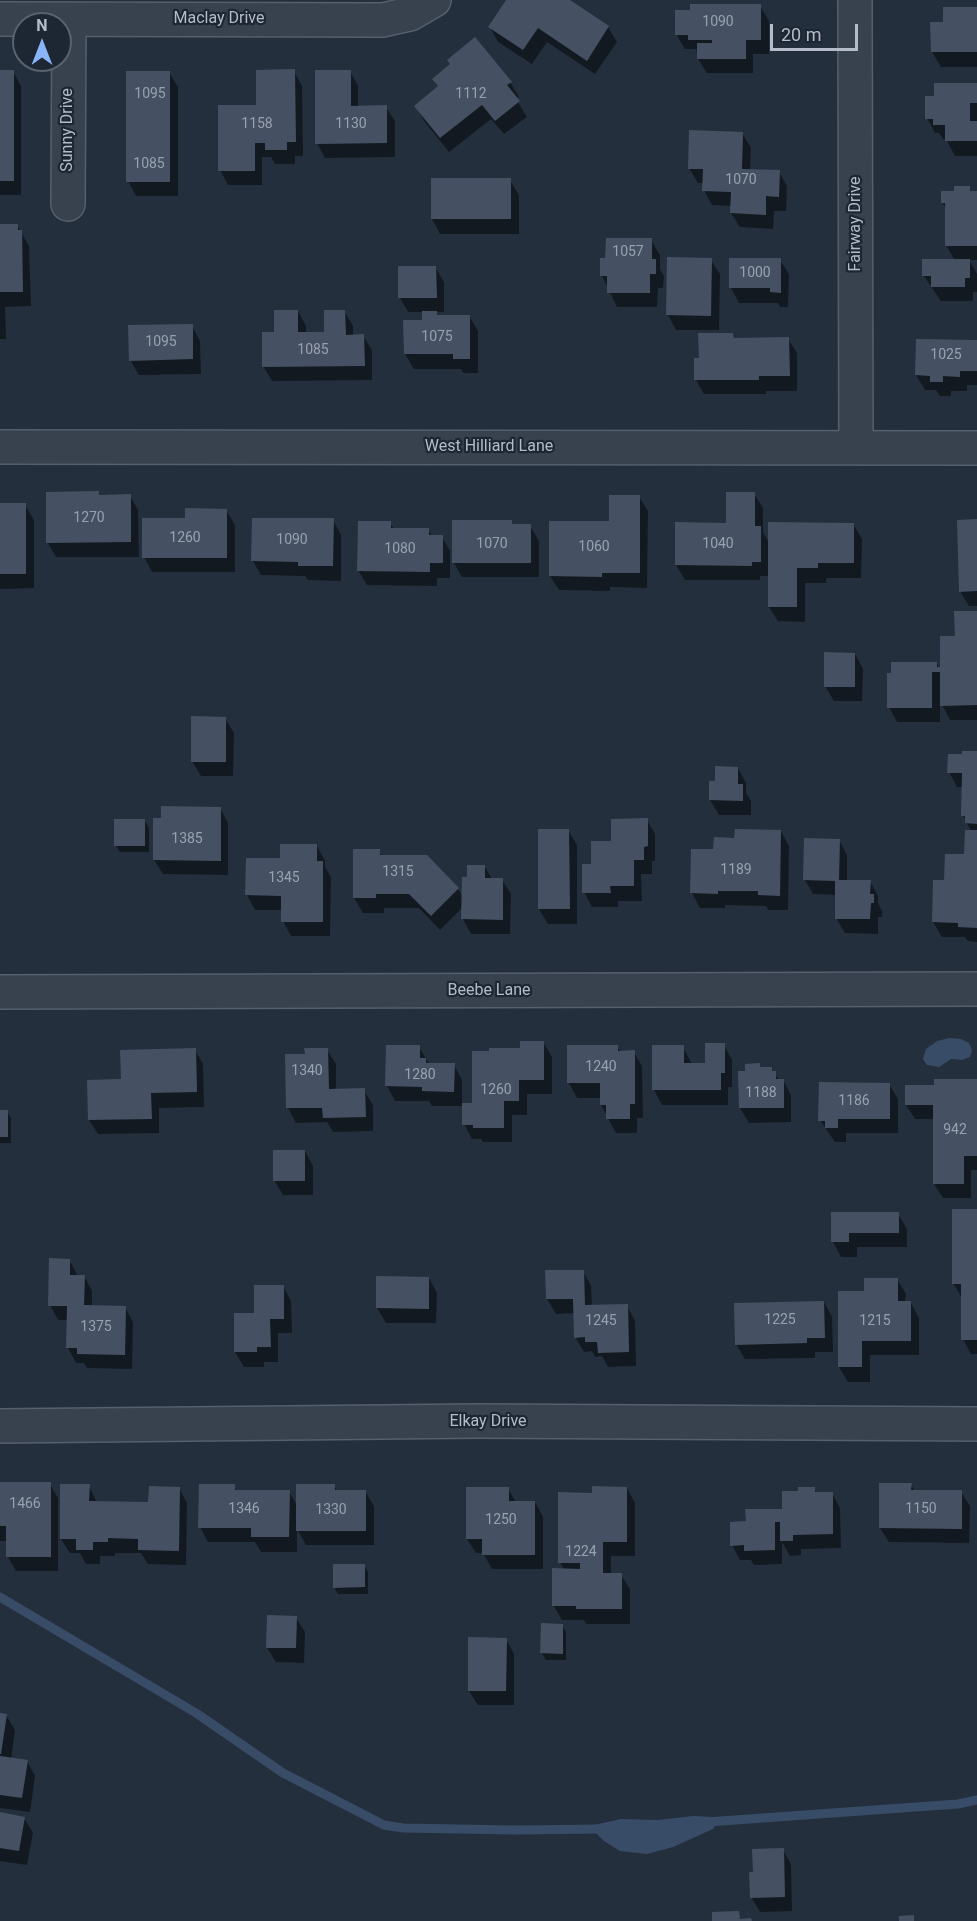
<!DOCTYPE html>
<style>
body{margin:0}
#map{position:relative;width:977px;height:1921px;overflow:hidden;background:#242f3e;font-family:Roboto,sans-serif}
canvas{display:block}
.north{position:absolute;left:12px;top:12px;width:60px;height:60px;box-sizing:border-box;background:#1d2633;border:2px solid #59626f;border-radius:50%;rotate:0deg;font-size:16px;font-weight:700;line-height:24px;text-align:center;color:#b4bcc9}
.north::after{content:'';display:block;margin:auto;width:21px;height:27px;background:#8ab4f8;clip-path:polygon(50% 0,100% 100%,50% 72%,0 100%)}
.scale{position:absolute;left:770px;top:24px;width:88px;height:27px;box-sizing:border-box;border:3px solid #b4bcc9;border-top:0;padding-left:8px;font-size:18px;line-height:21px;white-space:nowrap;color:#b4bcc9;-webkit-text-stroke:4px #1d2633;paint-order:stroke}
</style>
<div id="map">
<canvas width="977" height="1921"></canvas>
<div class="north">N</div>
<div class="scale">20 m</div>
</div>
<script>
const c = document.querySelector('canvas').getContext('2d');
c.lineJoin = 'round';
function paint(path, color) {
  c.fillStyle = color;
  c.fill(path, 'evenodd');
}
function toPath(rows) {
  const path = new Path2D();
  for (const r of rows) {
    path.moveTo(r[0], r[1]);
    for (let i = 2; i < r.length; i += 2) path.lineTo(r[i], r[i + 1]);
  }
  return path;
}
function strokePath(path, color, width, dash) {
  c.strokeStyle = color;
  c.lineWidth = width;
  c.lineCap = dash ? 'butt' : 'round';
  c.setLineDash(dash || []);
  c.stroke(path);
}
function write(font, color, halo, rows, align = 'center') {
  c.font = font + ' Roboto,sans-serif';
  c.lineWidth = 4.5;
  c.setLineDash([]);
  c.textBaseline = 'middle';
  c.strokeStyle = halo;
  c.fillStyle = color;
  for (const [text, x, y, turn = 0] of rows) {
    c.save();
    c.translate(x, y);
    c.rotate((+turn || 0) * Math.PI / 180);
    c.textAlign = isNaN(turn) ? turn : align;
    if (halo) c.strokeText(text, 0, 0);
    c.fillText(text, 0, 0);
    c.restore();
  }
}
paint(toPath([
 [950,1038,961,1039,969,1043,972,1050,970,1057,962,1060,951,1059,939,1067,927,1065,923,1059,926,1049,937,1041],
 [693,1816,713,1817,718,1821,713,1829,673,1847,647,1854,620,1851,604,1841,592,1829,594,1825,621,1819,658,1820]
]), '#394c67');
paint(toPath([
 [508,0,568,0,608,27,617,42,595,74,547,42,532,64,498,42,490,27],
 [760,6,769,21,769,54,753,54,753,73,707,73,698,59,696,49,685,49,676,34],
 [977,9,977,67,941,67,932,52,945,24],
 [13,71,21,86,21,195,0,195,0,72],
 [294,71,302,86,303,156,295,156,295,164,275,164,271,157,262,157,262,185,228,185,220,170],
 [350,71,358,86,358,107,386,107,395,121,395,157,325,158,317,143],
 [169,72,178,87,178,196,136,196,128,181],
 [434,79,510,82,519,97,516,99,527,117,504,134,491,119,449,152,424,121,416,106,439,88],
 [977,84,977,156,955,156,946,139,943,139,939,133,935,133,927,118,935,97],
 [742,133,751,148,750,170,779,172,787,186,786,211,774,211,773,229,740,227,731,213,732,206,712,205,704,190,704,183,698,183,689,168],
 [510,180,519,195,519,234,440,234,432,219],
 [969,188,971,192,977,193,977,260,969,260,977,274,977,292,973,292,973,301,941,301,924,276,955,261,946,245,946,209,943,203,956,193],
 [17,225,29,246,31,306,5,307,6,339,0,339,0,226],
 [651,240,660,255,660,269,664,276,663,288,658,288,657,307,617,307,602,276],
 [711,260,720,274,719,330,676,330,668,315],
 [780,260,789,274,788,307,780,307,778,303,739,303,731,288],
 [435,267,444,282,444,312,436,312,439,316,469,316,478,331,478,373,463,373,461,369,414,369,405,354,423,322,423,312,408,312,400,298],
 [298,311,306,326,306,334,326,334,344,311,353,326,353,336,363,336,372,350,372,380,272,381,263,366,276,334],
 [192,326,200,341,201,374,139,375,130,360],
 [733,334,735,339,788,339,797,353,797,391,766,391,766,394,704,394,696,380,700,359],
 [977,341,977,385,967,385,967,391,951,391,951,396,940,396,936,390,925,390,916,375],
 [98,493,100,496,130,496,138,510,139,557,56,557,48,543],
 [754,494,763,508,763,532,769,543,853,524,862,539,861,578,826,578,826,583,805,583,805,622,778,621,769,607,769,576,760,576,760,580,685,580,676,565,676,524,728,524],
 [639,497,648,511,647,588,610,587,610,591,559,590,550,576],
 [0,505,25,505,34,520,34,588,0,589,0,614],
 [226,510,235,525,235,572,152,572,144,557,187,520],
 [333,520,341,535,341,581,308,580,305,576,261,575,253,561],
 [977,521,977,606,969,606,960,591],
 [511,522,514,526,530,526,539,541,539,577,462,577,454,563],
 [390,523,394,529,428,529,432,537,442,537,450,551,450,578,437,578,437,586,367,585,358,570],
 [977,613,977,720,950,720,940,701,940,722,897,722,889,707,937,663,941,672],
 [855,654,863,669,862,701,834,701,825,686],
 [225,718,234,733,233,776,201,776,192,761],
 [977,752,977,942,968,941,965,937,942,937,933,922,945,882,966,856,971,831,963,815,963,787,957,787,949,772],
 [738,768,746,783,746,793,751,801,751,815,719,815,710,800,710,783,716,783],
 [220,808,228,823,228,875,163,874,154,860],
 [647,820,655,834,655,861,652,861,652,874,641,874,642,901,618,901,618,907,592,907,584,892,592,865,612,843],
 [145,821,149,828,149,852,120,852,116,846],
 [539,830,568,830,577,845,577,924,548,924,539,909],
 [781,831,789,846,788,910,768,910,766,906,725,905,725,908,700,908,692,893,715,851,736,839],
 [839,840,847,855,847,881,870,881,878,896,878,903,882,911,882,917,878,917,878,934,845,933,836,918,837,895,813,894,805,880],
 [317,846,325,861,325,867,331,877,330,936,291,936,283,921,283,910,255,910,247,895,282,860],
 [379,851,382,856,426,857,458,889,463,897,469,879,485,867,492,879,502,880,511,894,510,934,471,934,463,919,463,907,440,930,419,908,384,908,384,913,363,913,354,898],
 [543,1042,552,1057,552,1094,527,1094,527,1115,512,1115,512,1142,483,1142,481,1139,472,1139,464,1124,464,1106,432,1106,429,1101,395,1101,387,1086,419,1047,429,1064,454,1065,462,1080,462,1105,474,1105],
 [724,1045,732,1060,732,1087,728,1087,728,1105,662,1105,654,1090,683,1047,692,1064,706,1064],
 [568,1046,617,1046,620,1052,634,1052,642,1066,643,1118,637,1118,637,1133,616,1133,601,1105,601,1098,577,1098,569,1083],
 [195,1050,203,1064,204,1107,159,1108,159,1133,98,1134,89,1120,122,1080],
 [327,1050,336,1064,336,1091,364,1090,373,1105,373,1131,333,1132,327,1122,296,1123,288,1108,306,1056],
 [759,1065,761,1068,771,1068,779,1080,783,1080,791,1095,791,1122,749,1123,740,1108,746,1073],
 [977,1083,977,1170,971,1170,971,1198,943,1198,934,1184,934,1119,915,1119,906,1105],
 [889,1084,898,1099,898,1133,846,1133,846,1142,835,1142,820,1120],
 [0,1111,7,1111,11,1118,11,1143,0,1143],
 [305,1151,313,1166,313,1195,283,1195,274,1180],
 [977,1210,977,1354,971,1354,963,1339,962,1298,953,1283],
 [833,1214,898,1214,907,1229,907,1247,857,1247,857,1257,841,1257,833,1242],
 [69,1260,78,1276,84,1276,92,1291,92,1307,125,1307,133,1322,132,1369,87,1368,84,1363,76,1363,68,1348,68,1320,58,1320,50,1305],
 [583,1271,591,1286,592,1307,627,1306,635,1321,636,1366,608,1367,602,1356,595,1357,592,1351,584,1352,575,1337,575,1313,556,1314,547,1299,547,1272],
 [429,1278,437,1293,436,1323,386,1323,377,1308],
 [897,1279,906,1294,905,1303,911,1303,919,1318,919,1355,870,1355,870,1382,848,1382,839,1367,866,1292],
 [283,1286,291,1301,292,1333,278,1333,278,1362,264,1362,264,1367,244,1367,235,1352,256,1314],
 [824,1302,832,1317,833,1352,815,1352,815,1358,745,1359,736,1344],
 [0,1483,50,1484,58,1498,58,1571,16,1571,8,1557,8,1541,0,1541],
 [334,1485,337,1491,365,1491,374,1506,374,1545,306,1545,297,1529,297,1552,261,1552,255,1542,208,1542,200,1527,234,1486,237,1492,289,1492,298,1507],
 [911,1485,915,1491,961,1492,970,1506,969,1543,889,1542,880,1528],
 [89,1486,97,1503,150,1504,179,1488,187,1503,186,1565,148,1564,141,1553,115,1553,115,1556,100,1556,100,1564,86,1564,80,1553,70,1553,61,1539],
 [627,1488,635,1503,635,1556,611,1556,611,1575,621,1575,630,1589,630,1624,586,1624,584,1620,562,1620,553,1605,564,1570,560,1562,594,1494],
 [508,1489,516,1502,535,1502,543,1517,543,1569,492,1569,483,1553,476,1553,467,1539],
 [814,1489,817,1493,832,1493,840,1508,841,1548,801,1549,801,1555,790,1556,782,1542,782,1564,754,1565,751,1560,740,1560,732,1545,747,1523,783,1510,799,1493],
 [364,1565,368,1572,368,1594,338,1594,334,1587],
 [296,1618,305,1632,304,1663,276,1662,267,1648],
 [562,1625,566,1632,566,1660,546,1660,542,1653],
 [506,1639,514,1654,514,1705,478,1705,469,1691],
 [0,1714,6,1715,15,1730,11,1759,27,1761,35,1776,30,1812,0,1808],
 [0,1814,24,1818,33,1833,27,1865,0,1861],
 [783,1850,791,1864,792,1911,760,1912,751,1897,754,1874]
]), '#0007');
strokePath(toPath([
 [0,1597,196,1713,283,1773,384,1825,403,1828,513,1830,603,1829],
 [707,1822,958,1804,977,1800]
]), '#394c67', 9);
paint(toPath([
 [506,0,570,0,609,26,587,61,538,28,523,50,488,27],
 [690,4,761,4,761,40,746,40,746,59,697,59,697,43,712,43,712,40,688,40,688,35,675,35,675,10,690,10],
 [943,7,977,7,977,52,931,52,930,22,943,22],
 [475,37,512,82,507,85,520,101,495,121,482,105,440,138,414,106,438,86,432,79,450,64,447,60],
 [295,69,296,142,287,142,287,150,265,150,265,143,255,143,255,171,218,171,218,105,256,105,256,70],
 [0,70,14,70,14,181,0,181],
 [315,70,351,70,351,106,387,105,387,143,315,144],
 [126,71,170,71,170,182,126,182],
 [934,83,977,83,977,103,970,103,970,121,977,121,977,141,945,141,945,125,933,125,933,119,925,119,925,96,934,96],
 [689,130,743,132,742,169,780,170,779,197,766,196,766,215,730,213,731,192,702,191,703,169,688,169],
 [431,178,511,178,511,219,431,219],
 [954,186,970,186,970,191,977,191,977,246,945,246,945,203,941,203,941,191,954,191],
 [0,224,18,224,18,230,22,230,23,292,0,292],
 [606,238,652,238,652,259,656,259,656,274,650,274,650,293,607,293,607,276,600,276,600,258,605,258],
 [667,257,712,258,711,316,666,315],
 [729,258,781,258,781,293,770,292,770,288,729,288],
 [922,259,970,259,970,278,965,278,965,287,931,287,931,276,922,276],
 [398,266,436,266,437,298,398,298],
 [274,310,298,310,298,332,324,332,324,310,345,310,346,335,364,334,365,366,262,367,262,332,274,332],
 [422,311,437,311,437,315,470,315,470,359,453,359,453,354,404,354,403,320,422,320],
 [193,324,193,359,129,361,128,325],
 [698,333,733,333,734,338,789,337,790,376,759,376,759,380,694,380,694,358,699,358],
 [916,339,977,340,977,371,960,371,960,377,943,376,943,382,930,382,930,376,915,375],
 [99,491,99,495,131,494,131,542,46,543,46,492],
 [726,492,755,492,755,526,761,526,761,562,752,562,752,566,675,565,675,522,726,523],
 [609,495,640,495,640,573,602,573,602,577,549,576,549,521,609,521],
 [0,503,26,503,26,574,0,574],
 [185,508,227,509,227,558,142,558,142,518,185,518],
 [252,518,334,518,333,566,298,566,298,562,251,561],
 [977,519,977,591,959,592,957,520],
 [452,520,512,520,512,524,531,524,531,563,452,563],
 [358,521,391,521,391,528,429,528,429,535,443,535,443,563,430,563,430,572,357,571],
 [768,522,854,523,854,563,818,563,818,568,797,568,797,607,768,607],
 [954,611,977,611,977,705,940,706,940,672,932,672,932,708,887,708,887,673,891,673,891,662,937,662,937,667,940,667,940,636,955,636],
 [824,652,855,653,855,687,824,687],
 [191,716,226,717,226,762,191,762],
 [962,751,977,751,977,824,965,823,965,816,961,816,962,773,947,773,948,754,962,754],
 [715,766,738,767,738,784,743,784,743,801,709,800,709,781,715,781],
 [161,806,221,807,221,861,153,860,153,818,161,818],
 [648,818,648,846,644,847,644,860,634,860,634,886,610,886,611,893,582,893,582,864,591,864,591,841,611,841,611,819],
 [114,819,145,819,145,846,114,846],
 [538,829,569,829,570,909,538,909],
 [735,829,781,830,780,896,758,895,758,891,718,891,718,894,690,893,691,849,713,849,714,837,734,838],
 [965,830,977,830,977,928,958,927,958,923,932,922,933,880,944,880,945,854,964,854],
 [804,838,840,839,839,880,871,880,870,894,874,894,874,903,871,903,870,919,835,919,835,881,803,880],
 [280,844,317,844,317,861,323,861,323,922,281,922,281,896,245,895,246,858,280,858],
 [353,849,380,849,380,855,427,855,459,888,431,916,409,894,376,894,376,898,353,898],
 [467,865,485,865,485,878,503,878,503,920,461,919,462,877,467,877],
 [520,1041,544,1041,544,1080,519,1080,519,1101,504,1101,504,1128,473,1128,473,1125,462,1125,462,1103,472,1103,472,1051,489,1051,489,1048,520,1048],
 [705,1043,725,1043,725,1073,721,1073,721,1090,652,1090,652,1045,684,1045,684,1063,705,1063],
 [386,1045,420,1045,420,1058,426,1058,426,1063,455,1063,454,1092,422,1091,422,1087,385,1086],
 [567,1045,618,1045,618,1051,635,1050,635,1104,630,1104,630,1119,606,1119,606,1105,600,1105,600,1083,567,1083],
 [196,1048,197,1092,151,1093,152,1119,88,1120,87,1080,121,1079,120,1050],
 [304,1048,328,1048,329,1089,365,1088,366,1117,323,1118,322,1108,286,1108,285,1054,305,1054],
 [760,1063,760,1067,772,1067,772,1071,776,1071,776,1079,784,1079,784,1108,739,1108,738,1071,745,1071,745,1064],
 [934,1079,977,1079,977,1156,964,1156,964,1184,933,1184,933,1105,905,1105,905,1085,934,1085],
 [819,1082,890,1083,890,1119,838,1119,838,1128,825,1128,825,1121,818,1121],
 [0,1110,8,1110,8,1137,0,1137],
 [273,1150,305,1150,305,1181,273,1181],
 [952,1209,977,1209,977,1340,961,1340,961,1284,952,1284],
 [831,1212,899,1212,899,1233,849,1233,849,1242,831,1242],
 [49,1258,70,1259,70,1275,85,1275,84,1305,126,1306,125,1355,77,1354,77,1348,66,1348,67,1306,48,1306],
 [545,1270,584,1270,585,1305,628,1304,629,1352,598,1353,597,1342,585,1342,585,1337,574,1338,573,1299,546,1299],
 [376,1276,429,1277,429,1309,376,1308],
 [864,1278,898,1278,898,1301,911,1301,911,1341,862,1341,862,1367,838,1367,838,1291,864,1291],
 [254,1285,284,1285,284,1319,270,1319,271,1347,257,1347,257,1352,234,1352,234,1313,254,1313],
 [824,1301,825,1338,807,1338,807,1343,735,1345,734,1303],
 [0,1482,51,1482,51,1557,6,1557,6,1526,0,1526],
 [879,1483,912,1483,911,1490,962,1490,962,1529,879,1528],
 [60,1484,90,1484,89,1501,148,1502,149,1486,180,1487,179,1551,138,1550,138,1539,108,1538,108,1542,93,1542,93,1550,76,1550,76,1539,60,1539],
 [199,1484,235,1484,235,1490,290,1490,289,1537,251,1537,251,1528,198,1528],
 [296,1484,335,1484,335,1490,366,1490,366,1531,296,1531],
 [592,1486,627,1487,627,1542,603,1542,603,1573,622,1573,622,1609,576,1609,576,1606,552,1606,552,1568,580,1569,580,1563,558,1563,558,1492,592,1493],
 [466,1487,509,1487,509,1501,535,1501,535,1555,482,1555,482,1539,466,1539],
 [798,1487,815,1487,815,1492,833,1492,833,1534,793,1535,793,1541,780,1541,780,1522,775,1522,775,1550,744,1551,744,1545,730,1546,730,1522,746,1521,745,1509,782,1509,782,1491,798,1491],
 [333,1564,365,1564,365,1587,333,1588],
 [267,1615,297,1616,296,1648,266,1648],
 [541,1623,563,1624,563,1654,540,1653],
 [468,1637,507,1638,506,1691,468,1691],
 [0,1713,7,1714,1,1754,0,1754],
 [0,1756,28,1760,22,1798,0,1795],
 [0,1812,25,1817,19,1851,0,1848],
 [784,1848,785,1897,750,1898,749,1872,753,1872,752,1849],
 [739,1911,740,1919,751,1918,752,1921,712,1921,712,1912],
 [914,1915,914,1921,899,1921,899,1916]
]), '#455162');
const minor = toPath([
 [855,0,856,448],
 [0,19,383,20,410,14,434,0],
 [68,204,69,20],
 [0,447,977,448],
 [0,992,977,989],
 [0,1426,478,1421,977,1424]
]);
strokePath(minor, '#565f6c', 36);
strokePath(minor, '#38414e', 33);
write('14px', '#98a1af', null, [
 ["1090",718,22],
 ["1095",150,94],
 ["1112",471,94],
 ["1158",257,124],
 ["1130",351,124],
 ["1085",149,164],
 ["1070",741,180],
 ["1057",628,252],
 ["1000",755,273],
 ["1075",437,337],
 ["1095",161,342],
 ["1085",313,350],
 ["1025",946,355],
 ["1270",89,518],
 ["1260",185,538],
 ["1090",292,540],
 ["1070",492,544],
 ["1040",718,544],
 ["1060",594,547],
 ["1080",400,549],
 ["1385",187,839],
 ["1189",736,870],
 ["1315",398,872],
 ["1345",284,878],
 ["1240",601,1067],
 ["1340",307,1071],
 ["1280",420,1075],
 ["1260",496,1090],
 ["1188",761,1093],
 ["1186",854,1101],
 ["942",955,1130],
 ["1225",780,1320],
 ["1245",601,1321],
 ["1215",875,1321],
 ["1375",96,1327],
 ["1466",25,1504],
 ["1346",244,1509],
 ["1150",921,1509],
 ["1330",331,1510],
 ["1250",501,1520],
 ["1224",581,1552]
]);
write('16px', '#b4bcc9', '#1d2633', [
 ["Maclay Drive",219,19],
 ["Sunny Drive",68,130,-90],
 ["Fairway Drive",856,224,-90],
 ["West Hilliard Lane",489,447],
 ["Beebe Lane",489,991],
 ["Elkay Drive",488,1422]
]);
</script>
